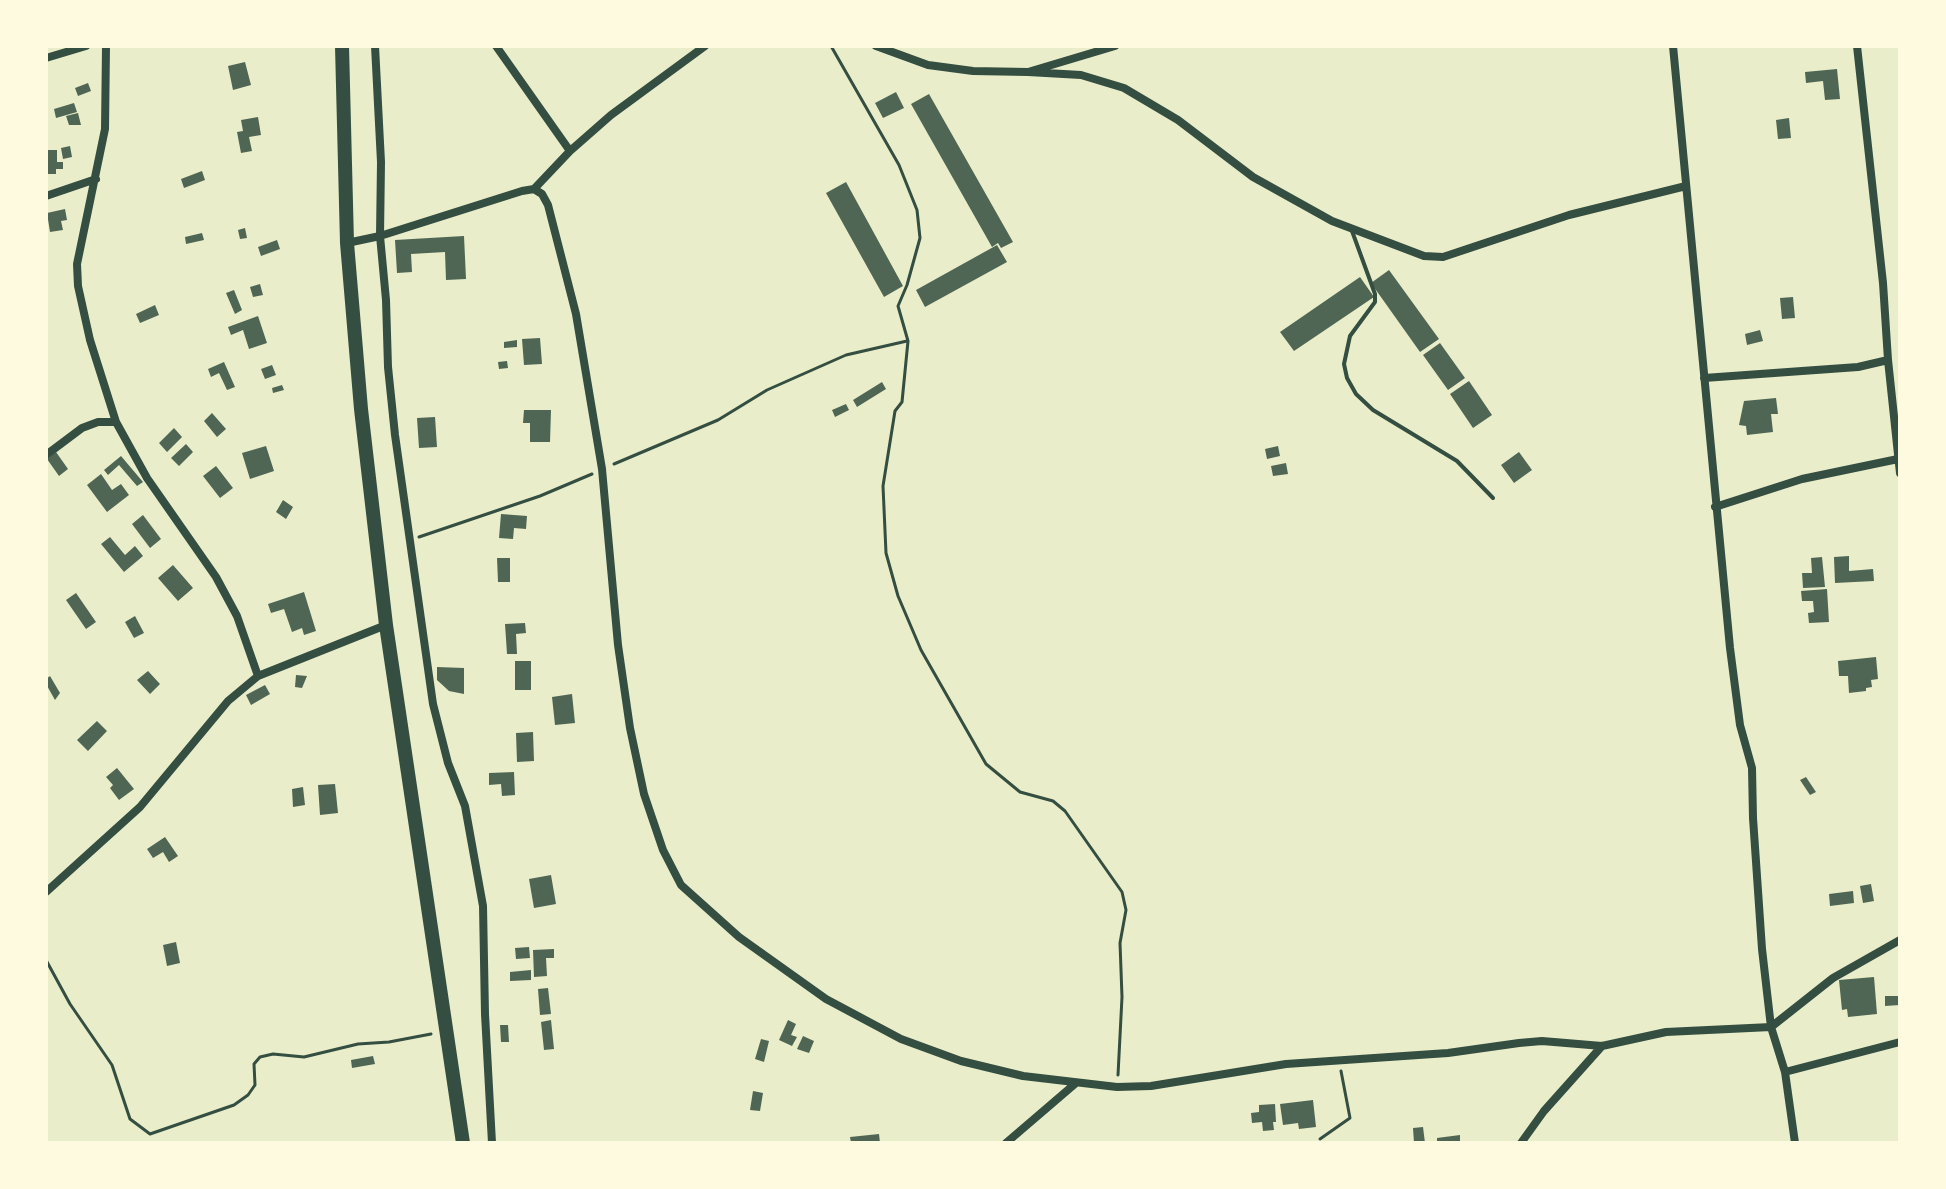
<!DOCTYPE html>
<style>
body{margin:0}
#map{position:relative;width:1946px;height:1189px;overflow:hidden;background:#e9edc9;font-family:Jost,sans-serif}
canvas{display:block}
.frame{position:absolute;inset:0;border:48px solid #fefae0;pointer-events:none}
</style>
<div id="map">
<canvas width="1946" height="1189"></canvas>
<div class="frame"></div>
</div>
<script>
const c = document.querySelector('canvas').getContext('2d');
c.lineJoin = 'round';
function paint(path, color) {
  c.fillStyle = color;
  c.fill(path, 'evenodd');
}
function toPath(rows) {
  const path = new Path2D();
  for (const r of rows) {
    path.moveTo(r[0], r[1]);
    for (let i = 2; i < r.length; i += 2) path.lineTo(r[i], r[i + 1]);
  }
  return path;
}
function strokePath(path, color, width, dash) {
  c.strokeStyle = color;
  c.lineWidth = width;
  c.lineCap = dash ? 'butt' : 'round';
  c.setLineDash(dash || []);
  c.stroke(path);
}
paint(toPath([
 [245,62,251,85,233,90,228,66],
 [1837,69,1840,99,1825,100,1823,81,1806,83,1805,72],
 [88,83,91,91,78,96,75,88],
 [896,92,904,108,883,118,875,103],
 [929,94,1013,242,1001,248,998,243,992,247,911,104],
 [74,103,77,112,56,118,54,109],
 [78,113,81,125,69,125,66,116],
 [258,117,261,135,249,137,252,151,241,153,237,132,243,131,241,120],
 [1789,118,1791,138,1778,139,1776,120],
 [70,146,72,157,63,159,61,148],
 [46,150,57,150,57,162,63,162,63,169,56,169,56,174,46,174],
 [202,171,205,180,184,188,181,179],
 [846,182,903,286,884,297,826,193],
 [65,209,67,220,61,221,63,230,50,232,47,213],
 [245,228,247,238,240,239,238,230],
 [202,233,204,240,186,244,185,237],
 [464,236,466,279,446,280,445,252,411,254,412,272,397,273,395,240],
 [277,240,280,249,261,256,258,247],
 [997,245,1007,262,925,307,916,290],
 [1389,270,1439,339,1420,352,1371,283],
 [1360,277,1374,297,1294,351,1280,332],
 [260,284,263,295,253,297,250,287],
 [234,290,242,310,235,314,226,293],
 [1793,297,1795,318,1782,319,1780,298],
 [155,305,159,315,140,323,136,314],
 [258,316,267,343,249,349,243,330,231,335,228,327],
 [1760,330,1763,341,1747,345,1745,334],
 [540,338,542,364,524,365,522,339],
 [517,340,517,347,504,348,504,342],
 [1440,343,1465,378,1448,390,1423,355],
 [507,361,508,368,499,369,498,362],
 [224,362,235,387,227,390,219,373,211,377,208,369],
 [272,365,276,375,265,379,261,369],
 [1469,381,1492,415,1473,428,1450,394],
 [882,382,886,389,857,407,853,400],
 [282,385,284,390,273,393,272,388],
 [1776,398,1778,414,1771,414,1773,432,1747,435,1746,426,1739,425,1744,401],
 [846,404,849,410,835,417,832,410],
 [524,410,551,410,550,442,530,442,530,423,523,423],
 [212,413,226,429,217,437,204,421],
 [435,417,437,447,419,448,417,418],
 [174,428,182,437,167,452,159,443],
 [186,444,193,452,179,466,171,458],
 [266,446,274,471,250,479,242,453],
 [1278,446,1280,456,1267,459,1265,449],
 [56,452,68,469,59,476,47,459],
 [1519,452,1532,470,1514,483,1501,465],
 [121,456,143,482,137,486,119,465,108,475,104,470],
 [1286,463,1288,474,1273,476,1271,466],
 [216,466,233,488,220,498,203,476],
 [101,474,112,490,121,484,129,495,107,512,87,485],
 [283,500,293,507,286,519,276,512],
 [501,514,527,516,526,529,514,528,513,539,499,538],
 [143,515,161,539,150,548,132,524],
 [110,537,125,555,135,546,143,556,124,572,101,544],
 [1849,556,1849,571,1873,569,1874,581,1835,583,1834,557],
 [1822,557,1825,587,1803,588,1802,573,1812,573,1811,558],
 [497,558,510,558,510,582,498,582],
 [173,565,193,588,178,601,158,578],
 [1827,589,1829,622,1809,623,1808,613,1814,612,1813,601,1802,601,1801,591],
 [304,592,316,631,304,635,302,628,292,632,284,609,271,613,268,604],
 [76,593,96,622,86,629,66,600],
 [135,616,144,633,134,638,125,622],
 [525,623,526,633,516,634,517,654,507,654,505,624],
 [1876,657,1878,679,1871,680,1872,687,1866,688,1866,691,1849,693,1848,676,1839,676,1838,661],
 [515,661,531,661,531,690,515,690],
 [437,667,464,668,464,694,449,691,437,680],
 [148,671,160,684,150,694,137,680],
 [296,675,307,676,302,688,295,687],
 [50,676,60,693,55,700,46,684,46,679],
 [265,685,270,694,251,705,246,695],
 [572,694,575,723,555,725,552,697],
 [97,721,107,731,88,751,77,740],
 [533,732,534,761,517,762,516,733],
 [117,768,134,789,119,800,110,788,113,785,106,777],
 [514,772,515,795,502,796,501,784,489,785,489,773],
 [1806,777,1816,792,1810,795,1800,780],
 [335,784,338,813,320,815,318,785],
 [303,787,305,805,293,807,292,789],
 [165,837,178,856,169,862,163,852,153,858,147,849],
 [551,875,556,904,534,908,529,879],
 [1871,884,1874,901,1863,903,1860,886],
 [1853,891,1854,903,1830,906,1829,894],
 [176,942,180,963,167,966,163,945],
 [529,947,530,958,516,959,515,948],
 [554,949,554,958,546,958,547,976,534,977,533,950],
 [531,970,531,980,510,981,510,972],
 [1874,977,1877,1014,1848,1017,1847,1009,1842,1010,1839,980],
 [548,988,551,1014,540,1015,538,989],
 [1885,996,1900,996,1900,1005,1885,1006],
 [551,1020,554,1049,544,1050,541,1022],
 [788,1020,796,1024,791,1035,797,1037,792,1046,779,1040],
 [500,1025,508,1025,509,1042,501,1042],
 [803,1036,814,1041,809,1053,797,1049],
 [761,1039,769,1041,764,1062,755,1059],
 [373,1056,375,1064,352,1068,351,1060],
 [753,1091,763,1093,760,1111,750,1110],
 [1313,1100,1316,1127,1299,1129,1298,1123,1283,1125,1280,1104],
 [1275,1104,1276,1122,1273,1122,1274,1130,1263,1131,1262,1122,1252,1123,1251,1113,1259,1112,1259,1105],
 [1423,1127,1425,1143,1414,1143,1413,1128],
 [879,1134,880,1143,851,1143,850,1137],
 [1460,1135,1460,1143,1437,1143,1437,1138]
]), '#4f6655');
strokePath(toPath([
 [831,46,899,165,917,210,920,238,907,285,898,306,908,341,902,402,895,411,883,486,886,553,898,596,921,650,986,764,1020,792,1053,801,1065,811,1122,892,1126,910,1120,943,1122,997,1118,1075],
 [614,464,718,420,767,390,846,355,907,341],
 [419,537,540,496,592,474],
 [46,960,70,1004,112,1065,130,1119,150,1134,234,1105,248,1095,255,1085,254,1064,260,1057,273,1054,304,1057,358,1044,389,1042,431,1034],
 [1320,1139,1350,1118,1341,1071]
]), '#344e41', 3);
strokePath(toPath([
 [1352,231,1375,294,1375,302,1350,336,1344,364,1347,378,1356,394,1373,410,1457,461,1493,498]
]), '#344e41', 4);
strokePath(toPath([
 [106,46,105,129,77,264,78,286,90,340,116,422,147,478,216,577,237,616,258,676],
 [375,46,381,162,380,236,386,300,388,367,395,435,433,704,448,763,465,806,483,906,485,1014,492,1143],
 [496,46,570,151],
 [876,46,928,65,973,71,1028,72,1115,46],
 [1673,46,1730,648,1740,725,1752,768,1753,818,1762,949,1771,1027,1785,1072,1795,1143],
 [1857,46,1883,283,1888,360,1900,473],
 [46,58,86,46],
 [1028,72,1081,75,1124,88,1178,120,1253,177,1332,221,1424,256,1443,257,1569,215,1686,186],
 [534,189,570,151,611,115,705,46],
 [46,196,96,179],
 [347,243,380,236,522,191,534,189,542,194,548,205,576,314,602,469,618,645,630,728,644,794,663,850,681,885,739,937,826,999,901,1039,961,1061,1023,1076,1117,1087,1151,1086,1286,1064,1448,1053,1519,1043,1542,1041,1602,1046,1666,1032,1771,1027,1833,978,1900,940],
 [1704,378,1858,367,1888,360],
 [46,455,82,428,98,422,116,422],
 [1715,507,1802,479,1898,459],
 [46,892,140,807,228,701,258,676,386,625],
 [1785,1072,1900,1042],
 [1006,1143,1076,1083],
 [1521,1143,1544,1111,1602,1046]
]), '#344e41', 8);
strokePath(toPath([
 [342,46,347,243,361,409,386,625,463,1143]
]), '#344e41', 14);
</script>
